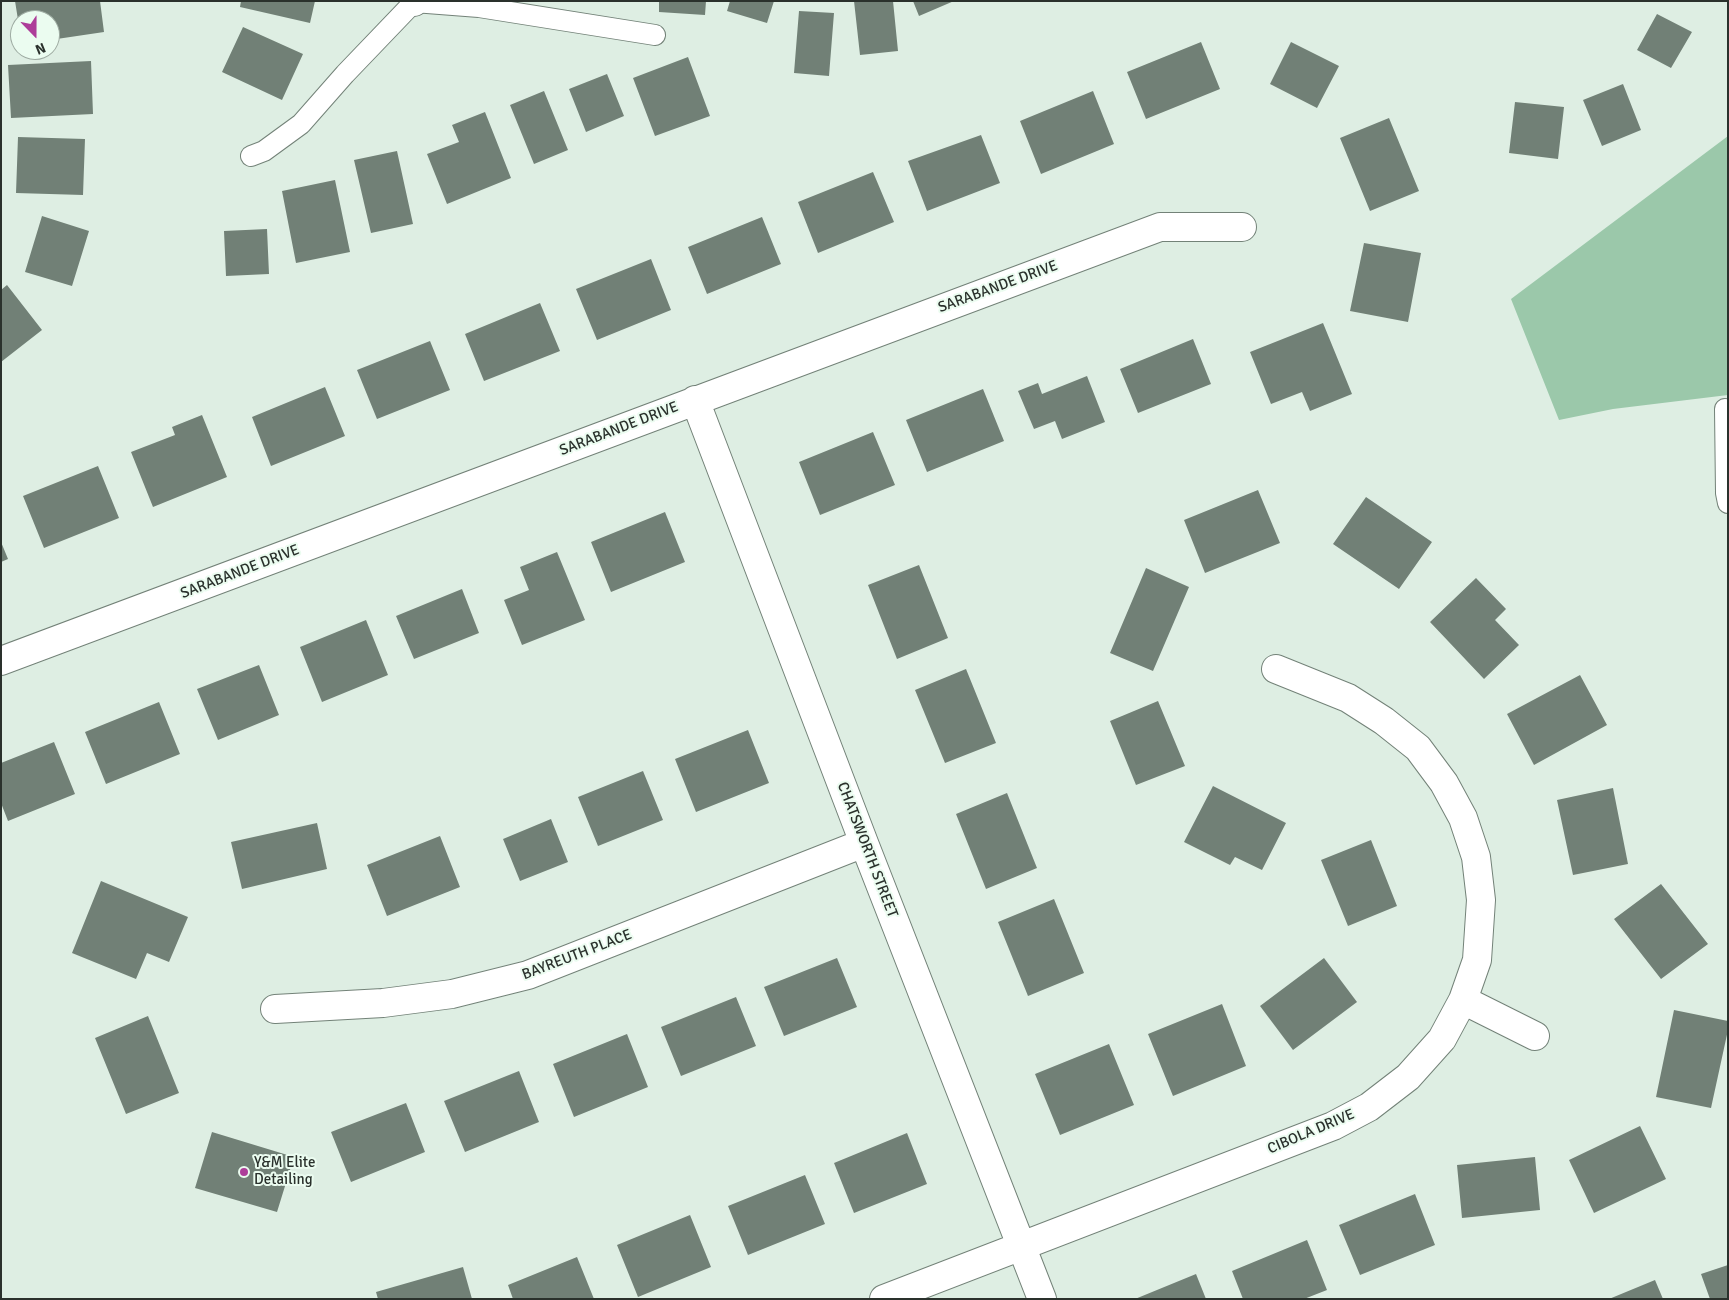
<!DOCTYPE html>
<style>
body{margin:0}
#map{position:relative;width:1729px;height:1300px;overflow:hidden;background:#deeee3;font-family:Signika,sans-serif}
canvas{display:block}
.frame{position:absolute;inset:0;border:2px solid #2a312c;pointer-events:none}
.north{position:absolute;left:10px;top:10px;width:50px;height:50px;box-sizing:border-box;background:#ebfcf0;border:1px solid #9eaba2;border-radius:50%;rotate:158deg;font-size:14px;font-weight:700;line-height:20px;text-align:center;color:#2a312c}
.north::after{content:'';display:block;margin:auto;width:18px;height:22px;background:#ad3d99;clip-path:polygon(50% 0,100% 100%,50% 72%,0 100%)}
</style>
<div id="map">
<canvas width="1729" height="1300"></canvas>
<div class="frame"></div>
<div class="north">N</div>
</div>
<script>
const c = document.querySelector('canvas').getContext('2d');
c.lineJoin = 'round';
function paint(path, color) {
  c.fillStyle = color;
  c.fill(path, 'evenodd');
}
function toPath(rows) {
  const path = new Path2D();
  for (const r of rows) {
    path.moveTo(r[0], r[1]);
    for (let i = 2; i < r.length; i += 2) path.lineTo(r[i], r[i + 1]);
  }
  return path;
}
function strokePath(path, color, width, dash) {
  c.strokeStyle = color;
  c.lineWidth = width;
  c.lineCap = dash ? 'butt' : 'round';
  c.setLineDash(dash || []);
  c.stroke(path);
}
function write(font, color, halo, rows, align = 'center') {
  c.font = font + ' Signika,sans-serif';
  c.lineWidth = 4;
  c.setLineDash([]);
  c.textBaseline = 'middle';
  c.strokeStyle = halo;
  c.fillStyle = color;
  for (const [text, x, y, turn = 0] of rows) {
    c.save();
    c.translate(x, y);
    c.rotate((+turn || 0) * Math.PI / 180);
    c.textAlign = isNaN(turn) ? turn : align;
    if (halo) c.strokeText(text, 0, 0);
    c.fillText(text, 0, 0);
    c.restore();
  }
}
paint(toPath([
 [1728,136,1728,395,1613,409,1559,420,1511,299]
]), '#9bc8aa');
paint(toPath([
 [15,1,100,1,104,32,50,40,50,20,20,20,19,26],
 [241,1,315,1,310,23,240,7],
 [659,1,706,1,705,15,659,12],
 [730,1,774,1,767,23,727,11],
 [854,1,893,1,898,51,860,55],
 [913,1,954,1,919,16],
 [799,11,834,13,829,76,794,73],
 [1657,14,1692,32,1671,68,1637,50],
 [243,27,303,54,282,100,222,72],
 [1201,42,1220,89,1146,119,1127,72],
 [1291,42,1339,66,1317,108,1270,84],
 [688,57,710,116,655,136,633,78],
 [91,61,93,114,11,118,8,65],
 [607,74,624,116,586,132,569,89],
 [1623,84,1641,130,1602,146,1583,100],
 [544,91,568,150,534,164,510,105],
 [1093,91,1114,144,1041,174,1020,121],
 [1515,102,1564,107,1558,159,1509,153],
 [485,112,511,178,447,204,427,154,459,142,452,125],
 [1389,118,1419,191,1370,211,1340,138],
 [981,135,1000,183,927,211,908,161],
 [18,137,85,139,83,195,16,193],
 [397,151,413,224,371,233,354,160],
 [873,172,894,222,818,253,798,202],
 [335,180,350,252,296,263,282,191],
 [42,216,89,231,72,286,25,272],
 [762,217,781,264,707,294,688,247],
 [267,229,269,274,226,276,224,231],
 [1364,243,1421,253,1408,322,1350,311],
 [651,259,671,310,597,340,576,289],
 [7,285,42,330,1,362,1,290],
 [540,303,560,351,484,381,465,334],
 [1323,323,1352,394,1310,411,1302,392,1271,404,1250,352],
 [1193,339,1211,384,1138,413,1120,369],
 [430,341,450,390,377,419,357,370],
 [1087,376,1105,422,1062,439,1055,421,1034,429,1018,391,1038,383,1042,394],
 [325,387,345,436,271,466,252,417],
 [983,389,1004,441,927,472,906,420],
 [202,415,227,477,153,507,131,452,175,435,172,427],
 [873,432,895,485,820,515,799,462],
 [98,466,119,518,44,548,23,496],
 [1258,490,1280,543,1205,573,1184,520],
 [1366,497,1432,542,1399,589,1333,544],
 [665,512,685,562,611,592,591,542],
 [1,542,8,559,1,562],
 [557,552,585,620,522,645,504,600,529,590,520,567],
 [919,565,948,638,897,659,868,585],
 [1146,568,1189,587,1153,671,1110,653],
 [1476,578,1506,609,1495,620,1519,645,1484,679,1430,622],
 [462,589,479,633,414,659,396,616],
 [366,620,388,675,322,702,300,647],
 [259,665,279,715,218,740,197,689],
 [966,669,996,743,945,763,915,690],
 [1580,675,1607,725,1534,765,1507,714],
 [1158,701,1185,766,1136,785,1110,721],
 [159,702,180,754,106,784,85,732],
 [748,730,769,783,696,812,675,759],
 [54,742,75,794,8,821,1,803,1,763],
 [643,771,663,820,598,846,578,797],
 [1213,786,1286,823,1262,870,1235,857,1230,865,1184,842],
 [1613,788,1628,864,1573,875,1557,800],
 [1007,793,1037,868,986,889,956,814],
 [551,819,568,862,520,881,503,839],
 [317,823,327,869,242,889,231,842],
 [440,836,460,887,387,916,367,865],
 [1371,840,1397,906,1348,926,1321,860],
 [101,881,188,917,169,962,147,953,136,979,72,953],
 [1661,884,1708,944,1661,979,1614,919],
 [1054,899,1084,973,1028,996,998,922],
 [837,958,857,1007,784,1036,764,987],
 [1324,958,1357,1002,1293,1050,1260,1006],
 [736,997,756,1046,681,1076,661,1027],
 [1222,1004,1246,1066,1173,1096,1148,1034],
 [1674,1010,1728,1021,1728,1030,1711,1108,1656,1097],
 [148,1016,179,1093,126,1114,95,1038],
 [627,1034,648,1087,574,1117,553,1064],
 [1109,1044,1134,1105,1060,1135,1035,1074],
 [519,1071,539,1122,465,1152,444,1101],
 [406,1103,425,1152,351,1182,331,1132],
 [1640,1126,1666,1179,1594,1213,1569,1160],
 [212,1132,294,1157,277,1212,195,1188],
 [907,1133,927,1184,854,1213,834,1163],
 [1535,1157,1540,1210,1462,1218,1457,1165],
 [805,1175,825,1224,748,1255,728,1206],
 [1415,1194,1435,1245,1360,1275,1339,1225],
 [690,1215,711,1267,638,1297,617,1245],
 [1307,1240,1327,1290,1304,1299,1243,1299,1232,1271],
 [577,1257,594,1299,513,1299,508,1285],
 [1728,1265,1728,1299,1710,1299,1701,1274],
 [463,1267,472,1299,378,1299,376,1292],
 [1196,1274,1206,1299,1135,1299],
 [1655,1280,1663,1299,1609,1299]
]), '#718076');
const service = toPath([
 [251,156,264,151,301,124,345,74,414,2,479,7,655,35],
 [1725,409,1726,493,1728,503]
]);
const minor = toPath([
 [414,1,414,2],
 [695,400,864,843,1042,1299],
 [1,661,1160,227,1242,227],
 [1463,1000,1535,1036],
 [275,1009,383,1003,452,994,528,975,864,843],
 [884,1299,1333,1126,1369,1107,1408,1077,1442,1039,1463,1000,1477,960,1481,900,1476,857,1463,818,1444,783,1418,748,1384,721,1348,698,1276,669]
]);
strokePath(service, '#738278', 22);
strokePath(minor, '#738278', 30);
strokePath(service, '#fff', 20);
strokePath(minor, '#fff', 28);
for (const [x, y, r, color] of [
 [244,1172,5,"#ad3d99"]
]) {
  const dot = new Path2D();
  dot.arc(x, y, r, 0, 2 * Math.PI);
  c.fillStyle = color;
  c.fill(dot);
  strokePath(dot, '#ebfcf0', 2);
}
write('15px', '#2a312c', '#ebfcf0', [
 ["SARABANDE DRIVE",998,287,-20],
 ["SARABANDE DRIVE",619,429,-21],
 ["SARABANDE DRIVE",240,572,-21],
 ["CHATSWORTH STREET",867,850,69],
 ["BAYREUTH PLACE",577,955,-21],
 ["CIBOLA DRIVE",1311,1132,-23]
]);
write('15px', '#2a312c', '#ebfcf0', [
 ["Y&M Elite",254,1163],
 ["Detailing",254,1180]
], 'left');
</script>
